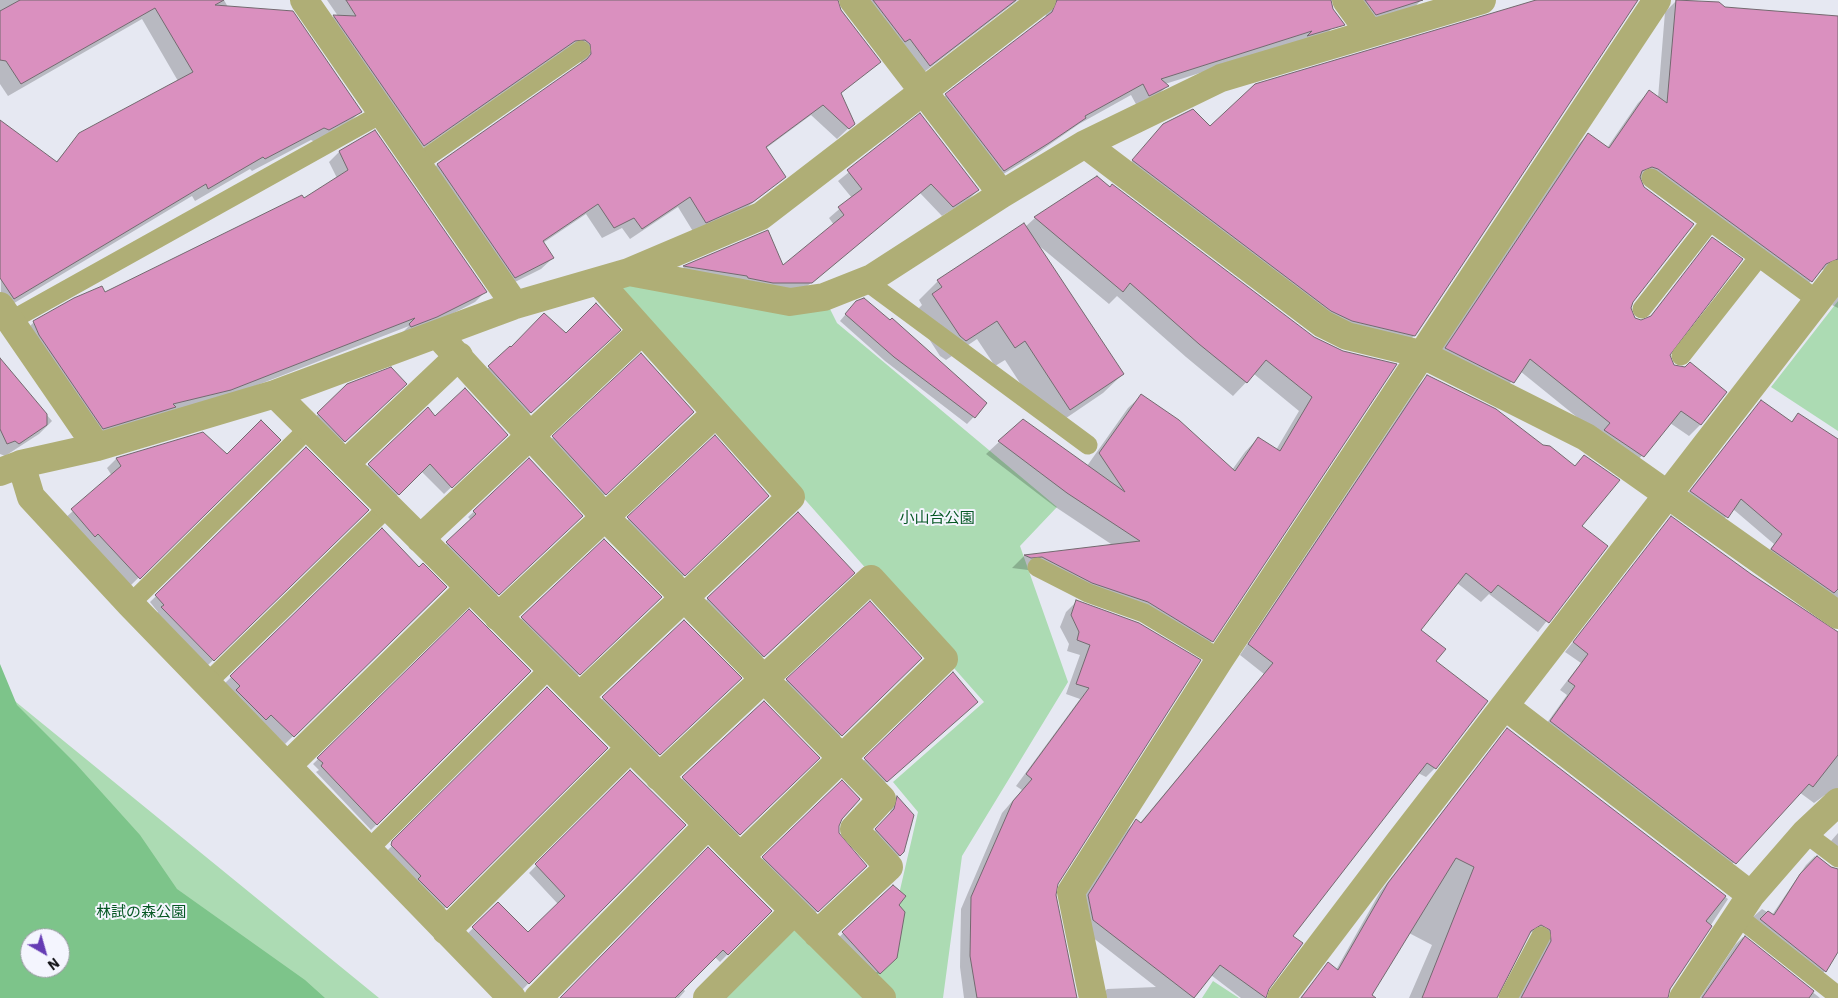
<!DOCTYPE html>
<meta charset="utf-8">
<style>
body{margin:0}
#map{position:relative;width:1838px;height:998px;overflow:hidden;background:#e6e8f2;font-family:"IBM Plex Sans",sans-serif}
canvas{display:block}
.north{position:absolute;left:20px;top:928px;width:50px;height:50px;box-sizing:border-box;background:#f4f5fe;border:1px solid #999aa1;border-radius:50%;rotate:142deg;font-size:14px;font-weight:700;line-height:20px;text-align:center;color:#111115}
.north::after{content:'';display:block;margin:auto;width:18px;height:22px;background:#653cb4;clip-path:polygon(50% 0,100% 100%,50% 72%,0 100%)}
</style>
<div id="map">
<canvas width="1838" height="998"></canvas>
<div class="north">N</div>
</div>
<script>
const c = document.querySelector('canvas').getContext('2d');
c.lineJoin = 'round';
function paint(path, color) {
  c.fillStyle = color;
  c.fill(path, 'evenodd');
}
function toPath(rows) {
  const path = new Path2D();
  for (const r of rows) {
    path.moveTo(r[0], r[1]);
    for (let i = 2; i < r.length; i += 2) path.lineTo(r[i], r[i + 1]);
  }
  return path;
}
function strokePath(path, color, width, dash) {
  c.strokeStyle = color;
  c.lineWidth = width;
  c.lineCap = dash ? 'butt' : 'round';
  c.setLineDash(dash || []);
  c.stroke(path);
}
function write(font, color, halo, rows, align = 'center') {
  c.font = font + ' "IBM Plex Sans","Noto Sans JP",sans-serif';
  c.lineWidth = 4;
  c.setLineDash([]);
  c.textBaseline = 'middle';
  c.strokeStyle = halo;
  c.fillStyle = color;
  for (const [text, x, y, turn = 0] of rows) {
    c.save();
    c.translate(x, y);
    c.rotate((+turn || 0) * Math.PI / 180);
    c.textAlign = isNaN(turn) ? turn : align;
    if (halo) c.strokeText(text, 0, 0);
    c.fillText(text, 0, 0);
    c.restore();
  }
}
paint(toPath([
 [609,278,824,297,837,323,1057,507,1020,546,1068,682,962,856,943,998,882,998,865,981,882,968,918,812,893,782,984,702],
 [1838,301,1838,431,1771,387],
 [0,689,379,998,0,998],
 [30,938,60,938,60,968,30,968],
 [793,928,865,998,722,998],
 [1213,981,1239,998,1202,998]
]), '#acdbb3');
paint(toPath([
 [0,664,17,705,76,764,140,835,177,889,305,980,325,998,0,998],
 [30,938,60,938,60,968,30,968]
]), '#7dc48a');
paint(toPath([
 [0,0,224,0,248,43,361,111,348,124,315,142,311,140,252,171,250,169,195,201,192,196,1,311,0,131,55,163,80,134,178,81,142,19,8,96,0,84],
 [327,0,837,0,836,3,879,61,840,94,853,124,837,139,811,115,765,149,784,177,740,213,694,233,678,207,630,239,622,228,602,238,586,214,543,243,553,258,541,269,503,288,426,176,437,165,579,67,581,62,579,54,568,50,562,52,412,156,323,27,334,16,338,16],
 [852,0,1018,0,919,76],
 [1041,0,1319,0,1333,27,1322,39,1304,40,1165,84,1167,86,1156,97,1137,106,1131,95,1079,124,1036,154,992,181,935,106,946,95,1045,19,1047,10],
 [1347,0,1421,0,1411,11,1366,25],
 [1541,0,1635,0,1414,336,1404,346,1342,331,1123,171,1164,125,1210,127,1256,85],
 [1677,0,1725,8,1838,17,1838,275,1828,269,1821,270,1800,293,1646,180,1640,179,1632,301,1630,308,1634,318,1641,322,1648,319,1713,239,1671,349,1669,360,1701,424,1689,436,1670,423,1632,467,1599,435,1520,371,1501,394,1434,360,1577,146,1588,134,1607,148,1638,103,1649,92,1658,98,1665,12],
 [920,115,978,190,968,200,942,216,920,193,800,292,675,276,684,267,767,232,783,267,834,225,829,218,852,198,838,181],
 [339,152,485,292,475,302,425,328,399,336,409,326,219,400,93,439,23,333,34,322,104,294,303,200,337,178,329,162],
 [1097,177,1313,338,1343,352,1212,641,1199,654,1135,615,1028,570,1012,568,1024,556,1114,546,1054,506,986,454,999,442,1087,466,1128,408,1142,395,1232,470,1245,452,1258,438,1276,450,1299,411,1254,374,1233,396,1186,357,1117,296,1109,304,1037,244,1123,374,1103,393,1050,429,1005,360,995,366,977,339,946,360,940,356,913,314,922,305,919,300,938,281,1025,227,1035,218],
 [1838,296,1838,308,1832,305],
 [850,309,986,404,967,424,885,361,840,321],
 [619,330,526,417,484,372,510,347,566,334],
 [641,355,686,419,598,501,546,444],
 [0,360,52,421,39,434,5,456,0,454],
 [1428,376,1574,467,1584,456,1581,526,1606,546,1538,632,1489,594,1481,602,1457,583,1419,631,1435,661,1435,768,1426,777,1418,773,1292,937,1267,988,1265,998,1241,998,1211,975,1194,998,1099,998,1107,989,1156,987,1083,930,1078,906,1127,830,1136,821,1140,823,1264,674,1240,655,1418,386],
 [348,385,395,394,334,451,307,425],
 [1761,401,1790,423,1798,415,1838,440,1838,612,1763,559,1774,544,1733,509,1717,527,1681,501],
 [427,409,435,417,499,442,444,494,421,471,391,502,361,472],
 [202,433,227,456,279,440,129,587,63,520,112,476,107,468,116,459],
 [715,437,760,504,676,583,621,526],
 [306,449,367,510,207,666,155,615,158,612,150,602],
 [529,460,575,522,492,600,441,549,471,520,468,517],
 [798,513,843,583,753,666,697,609],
 [1671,518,1838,637,1838,798,1825,795,1814,803,1799,792,1726,871,1542,730,1567,695,1560,690,1581,663,1565,652],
 [382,530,419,569,445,587,285,744,223,685],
 [660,597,573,680,516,624,522,618],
 [1077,601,1139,624,1054,894,1076,998,964,998,960,967,961,909,1002,813,1022,790,1016,786,1080,699,1066,694,1080,655,1067,651,1069,644,1060,627,1066,612],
 [469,611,529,671,371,830,316,772,319,770,313,764],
 [684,621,733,685,652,761,596,705],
 [921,658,835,741,781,686,787,680],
 [953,674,967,710,877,790,856,768],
 [547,689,606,748,436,917,382,856],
 [1507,729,1728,899,1669,989,1667,998,1518,998,1543,939,1532,932,1527,935,1497,998,1409,998,1432,945,1409,933,1369,998,1300,998,1328,964,1336,970,1380,892],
 [818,758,733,840,677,784,683,778],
 [630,771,684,825,521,991,466,935,498,904,528,934,558,904,529,873],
 [842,782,859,799,838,824,838,833,859,872,811,917,757,864],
 [897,797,903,852,898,857,871,835,889,816,893,802],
 [1838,833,1838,861,1824,849],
 [1815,856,1836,870,1838,870,1838,950,1825,971,1816,980,1753,917,1762,909,1772,915,1806,865],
 [893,886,897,905,896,957,871,981,835,941],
 [770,911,720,962,715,957,683,989,685,991,679,998,562,998],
 [1743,937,1820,998,1700,998,1735,945]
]), '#0003');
const building = toPath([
 [20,0,224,0,215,5,293,11,362,112,329,130,324,128,265,159,263,157,208,189,206,184,14,299,0,278,0,120,57,162,79,133,193,72,155,8,21,84,6,61,0,60,0,11,20,0],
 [346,0,838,0,841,10,881,62,841,93,855,124,849,129,823,105,766,147,786,177,753,202,706,223,690,197,642,229,634,218,614,228,598,204,543,241,554,258,515,278,437,164,587,59,591,54,590,44,585,40,575,41,424,146,333,15,356,16,346,0],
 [873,0,1016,0,930,66,910,39,905,42,873,0],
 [1057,0,1331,0,1333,9,1345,25,1307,36,1312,31,1161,79,1169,86,1149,96,1143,84,1085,116,1086,118,1049,143,1004,171,945,94,1052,12,1057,0],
 [1365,0,1423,0,1376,15,1365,0],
 [1536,0,1638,0,1415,336,1352,321,1331,311,1132,160,1163,124,1193,109,1210,126,1255,84,1536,0],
 [1676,0,1719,2,1725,7,1838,16,1838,259,1826,264,1812,282,1658,169,1652,167,1642,171,1640,177,1644,187,1694,224,1633,302,1631,308,1635,318,1641,320,1651,316,1712,237,1743,259,1670,355,1674,365,1685,367,1690,362,1727,392,1701,425,1681,411,1644,457,1604,430,1610,423,1530,359,1514,383,1445,348,1588,133,1609,148,1649,90,1667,103,1676,0],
 [920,113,979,190,953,207,931,184,812,283,773,283,748,278,747,276,683,266,768,230,783,265,844,215,838,207,862,189,847,170,920,113],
 [375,130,487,292,437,317,411,327,409,324,415,318,231,390,173,404,176,407,103,429,39,335,33,321,74,298,102,286,105,292,302,195,304,198,348,170,339,151,375,130],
 [1097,176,1110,187,1112,184,1314,337,1343,351,1397,364,1213,642,1148,602,1092,583,1042,557,1031,558,1024,555,1140,541,1067,493,998,441,1023,419,1125,492,1099,453,1141,394,1179,420,1235,471,1258,437,1280,451,1312,397,1266,360,1247,383,1199,344,1130,283,1123,292,1034,217,1097,176],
 [1024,223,1124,374,1070,410,1025,341,1015,348,997,321,966,341,960,336,932,294,942,287,937,280,1024,223],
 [864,298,890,320,892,318,987,403,975,418,894,357,845,314,856,301,864,298],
 [596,303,621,330,531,413,488,366,510,346,511,347,544,313,566,333,596,303],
 [641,353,694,412,606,495,552,436,641,353],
 [0,358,47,414,47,425,19,444,15,441,7,444,0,429,0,358],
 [391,367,407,384,345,442,317,413,347,384,391,367],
 [1427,375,1496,409,1543,445,1550,446,1575,466,1584,455,1620,480,1582,526,1608,546,1549,623,1498,585,1491,593,1466,573,1421,630,1446,649,1436,661,1488,701,1436,769,1427,763,1293,936,1303,943,1269,989,1266,998,1220,965,1194,998,1093,920,1088,895,1136,819,1141,823,1273,663,1248,644,1427,375],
 [465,388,508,435,452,488,430,464,399,495,368,464,428,407,435,416,465,388],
 [1761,400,1792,422,1798,413,1838,439,1838,589,1834,593,1771,549,1782,534,1741,499,1728,518,1690,491,1761,400],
 [261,420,281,440,140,579,98,534,95,537,71,509,121,466,116,458,203,432,227,454,261,420],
 [715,435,769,496,685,576,627,517,715,435],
 [306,447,369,510,214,661,161,607,164,605,155,595,306,447],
 [529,458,583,516,499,595,446,542,476,514,473,511,529,458],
 [798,512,855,573,764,657,707,598,798,512],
 [1671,516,1751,574,1838,632,1838,755,1813,787,1809,784,1736,864,1550,721,1575,686,1568,681,1588,654,1573,642,1671,516],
 [382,528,419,567,423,563,447,587,294,737,271,715,266,720,236,690,240,686,230,676,382,528],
 [604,539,662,597,580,675,521,617,604,539],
 [1076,600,1139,623,1201,660,1058,884,1056,895,1077,998,977,998,970,956,971,897,1013,801,1032,779,1026,774,1089,688,1076,684,1090,645,1077,640,1079,632,1071,615,1076,600],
 [870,601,922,658,842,736,786,679,870,601],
 [469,609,531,671,377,825,321,766,323,763,317,758,469,609],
 [684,620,742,678,660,755,602,697,684,620],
 [953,672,978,702,887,782,864,758,953,672],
 [547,687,608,748,447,908,418,879,421,876,391,845,392,841,547,687],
 [764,701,820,758,740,835,682,777,764,701],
 [1507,728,1726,896,1706,921,1712,926,1670,989,1668,998,1521,998,1551,941,1550,930,1541,925,1531,931,1497,998,1422,998,1474,867,1456,858,1372,995,1376,998,1301,998,1328,962,1338,970,1388,883,1507,728],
 [630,770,686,825,529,984,472,927,498,902,528,932,565,896,535,864,630,770],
 [842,780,860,799,842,819,839,826,839,833,867,866,818,912,762,857,842,780],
 [897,796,914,815,904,852,900,856,875,829,894,809,897,796],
 [708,847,772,911,728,955,723,950,675,998,560,998,708,847],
 [1817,856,1831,867,1838,869,1838,952,1826,972,1760,919,1768,911,1774,915,1800,874,1817,856],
 [893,885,906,896,899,905,905,912,897,958,880,974,842,932,893,885],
 [1745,936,1814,991,1809,998,1702,998,1745,936]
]);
paint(building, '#da90bf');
strokePath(building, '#73696f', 1);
strokePath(toPath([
 [417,164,581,50],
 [1651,178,1817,300],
 [866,281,1088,445],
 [1642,309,1710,222],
 [10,321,381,114],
 [1681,356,1759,257],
 [1037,567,1088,593,1144,613,1220,659],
 [130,604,309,428],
 [207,683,388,507],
 [1805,833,1838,858],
 [368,850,550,668],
 [1736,915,1838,996],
 [1508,998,1541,936]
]), '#afae76', 19);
strokePath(toPath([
 [304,0,515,305],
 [853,0,1002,194],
 [1346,0,1370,33],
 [1085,144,1323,324,1347,336,1421,354,1586,437,1838,615],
 [629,272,761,216,1042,0],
 [0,306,97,447],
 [437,334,605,517,882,799,854,829,889,867,817,934],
 [275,394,882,998],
 [21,464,31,497,130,604,512,998],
 [345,464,459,356],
 [0,472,21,464,97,447,275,394,515,305,629,272,790,302,824,297,872,278,1002,194,1085,144,1221,78,1482,0],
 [420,539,642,331],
 [498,617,715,414],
 [579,697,791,497,598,281],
 [1506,707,1751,895],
 [287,766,469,588],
 [659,777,871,579,944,659,740,857],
 [446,931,630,748],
 [538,998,708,825],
 [707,998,794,911],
 [1093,998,1071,892,1220,659,1657,0],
 [1281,998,1400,841,1838,274],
 [1683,998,1751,895,1805,833,1838,802]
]), '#afae76', 28);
write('15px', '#065824', '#f4f5fe', [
 ["小山台公園",937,519],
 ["林試の森公園",141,913]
]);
</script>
